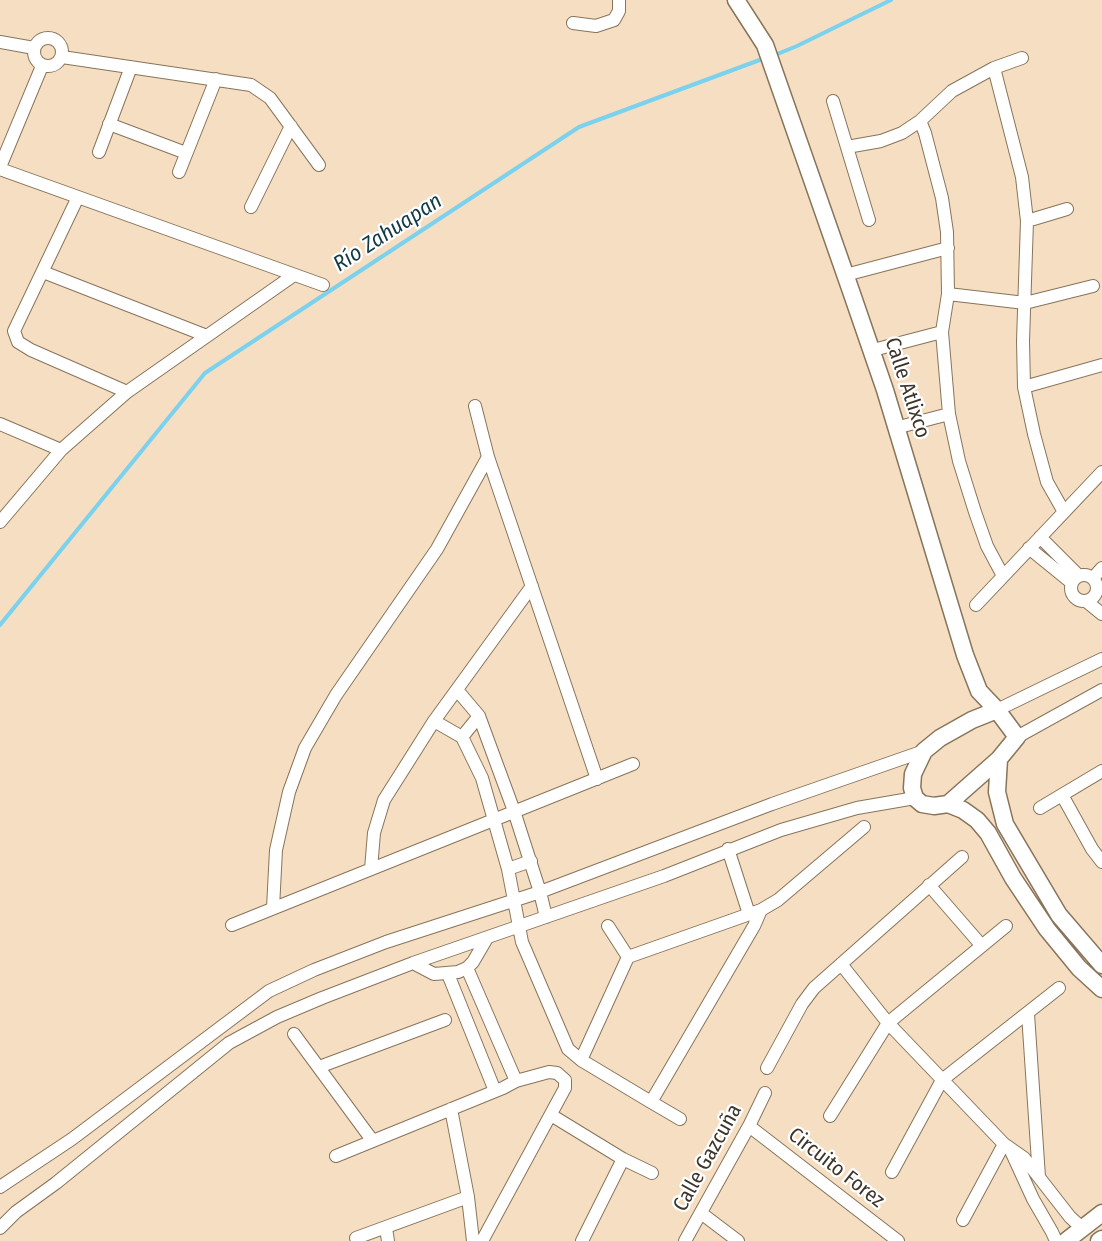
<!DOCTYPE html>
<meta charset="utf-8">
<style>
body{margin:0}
canvas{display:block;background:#f5dec1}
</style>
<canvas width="1102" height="1241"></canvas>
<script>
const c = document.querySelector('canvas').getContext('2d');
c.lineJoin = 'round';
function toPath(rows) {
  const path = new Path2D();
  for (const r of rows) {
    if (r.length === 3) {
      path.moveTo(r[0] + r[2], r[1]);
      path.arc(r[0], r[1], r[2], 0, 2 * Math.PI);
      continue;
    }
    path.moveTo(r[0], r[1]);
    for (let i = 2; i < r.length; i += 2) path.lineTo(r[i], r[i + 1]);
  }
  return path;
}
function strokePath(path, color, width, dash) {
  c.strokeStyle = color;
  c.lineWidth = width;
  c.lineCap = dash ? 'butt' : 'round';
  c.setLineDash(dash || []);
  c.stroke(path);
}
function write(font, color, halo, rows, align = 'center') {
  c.font = font + ' "Fira Sans Condensed",sans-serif';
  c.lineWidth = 4.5;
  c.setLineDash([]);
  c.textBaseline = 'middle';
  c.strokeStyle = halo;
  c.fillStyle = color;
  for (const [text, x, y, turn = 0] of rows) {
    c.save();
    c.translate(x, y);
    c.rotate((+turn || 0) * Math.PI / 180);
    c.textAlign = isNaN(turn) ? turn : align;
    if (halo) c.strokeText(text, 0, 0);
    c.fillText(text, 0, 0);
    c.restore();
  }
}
strokePath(toPath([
 [775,55,797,46,891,0],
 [0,625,205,373,579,127,765,58]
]), '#7ad2ee', 4);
const street = toPath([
 [573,23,596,26,614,20,619,11,619,0],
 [48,52,14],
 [0,42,34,48],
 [62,57,251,85,270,98,319,165],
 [994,68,1022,177,1027,221,1023,341,1024,387,1034,434,1047,482,1064,512],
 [833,101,869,220],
 [920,121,925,133,942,198,947,232,948,294,942,332,949,414,959,461,975,512,987,546,1003,576],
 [109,124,186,153],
 [847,147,881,141,902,133,920,121,952,91,994,68,1022,58],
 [99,152,131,67],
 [0,167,42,66],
 [0,169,323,285],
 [179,172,216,79],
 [78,197,14,331,18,342,31,350,127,392],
 [251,207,291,126],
 [1027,221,1067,209],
 [43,272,207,336],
 [853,273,948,248],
 [948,294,1025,303,1093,286],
 [877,349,942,332],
 [1024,387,1102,365],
 [475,406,488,457,597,779],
 [0,424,61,450],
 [903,426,949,414],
 [0,522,61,450,127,392,294,275],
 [1040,537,1079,576],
 [1029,548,1072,583],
 [1084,588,13],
 [1093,578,1102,568],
 [1086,601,1102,614],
 [976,605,1102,472],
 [457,690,479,716,514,811,540,892,546,917],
 [997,710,1102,659],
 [434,721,462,737,482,778,508,869,522,942,568,1049,581,1060,651,1102],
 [462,737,479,716],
 [1017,737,1102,690],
 [1062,795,1092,849,1102,862],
 [1040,808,1102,771],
 [728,849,749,914],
 [371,869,374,833,384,800,434,721,532,586],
 [508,869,531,861],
 [929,885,982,946],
 [273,908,276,850,289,792,305,748,336,695,437,549,488,457],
 [232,925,633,764],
 [608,926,628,957],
 [413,963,434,974,458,972,467,968,473,962,487,938],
 [841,964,888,1023,1004,1144,1024,1158,1070,1217,1082,1228],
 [467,968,516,1081],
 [448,974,495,1091],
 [1028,1014,1039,1177],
 [294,1034,372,1140],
 [581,1060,628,957,761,910,778,900,864,827],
 [319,1067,445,1020],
 [767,1068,802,1004,814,988,962,857],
 [451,1109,468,1197,473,1241],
 [551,1115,623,1159,652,1173],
 [830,1116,888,1023,1006,926],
 [680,1119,651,1102,754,926,761,910],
 [749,1126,898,1241],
 [1011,1151,1033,1199,1052,1232,1056,1241],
 [336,1156,503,1088,516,1081,549,1072,557,1073,565,1080,565,1088,482,1241],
 [892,1172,942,1080,1059,988],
 [0,1187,72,1139,269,991,314,970,386,942,540,892,772,804,924,751],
 [701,1213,738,1241],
 [963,1220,1004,1144],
 [0,1228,16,1212,56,1183,229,1043,277,1017,322,998,413,963,664,876,781,830,857,808,915,798],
 [386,1228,388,1241],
 [356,1238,468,1197],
 [582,1241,623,1159],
 [685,1241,749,1126,765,1093]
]);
const secondary = toPath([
 [736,0,765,45,852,294,885,390,965,655,979,691,997,710,1017,737,999,759,948,804,934,806,922,804,915,798,912,788,913,774,924,751,940,738,972,720,997,710],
 [999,759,997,792,1005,824,1059,915,1102,965],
 [948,804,963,810,977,820,988,833,1013,878,1047,929,1079,968,1102,989],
 [1066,1241,1102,1213],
 [1099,1241,1102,1239]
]);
strokePath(street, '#88745a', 14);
strokePath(secondary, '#88745a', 19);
strokePath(street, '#fff', 12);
strokePath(secondary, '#fff', 16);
write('21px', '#3d3529', '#fff', [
 ["Calle Atlixco",907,388,72],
 ["Calle Gazcuña",708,1158,-61],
 ["Circuito Forez",836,1168,38]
]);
write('italic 22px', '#113a46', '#fff', [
 ["Río Zahuapan",388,233,-33]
]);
</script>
